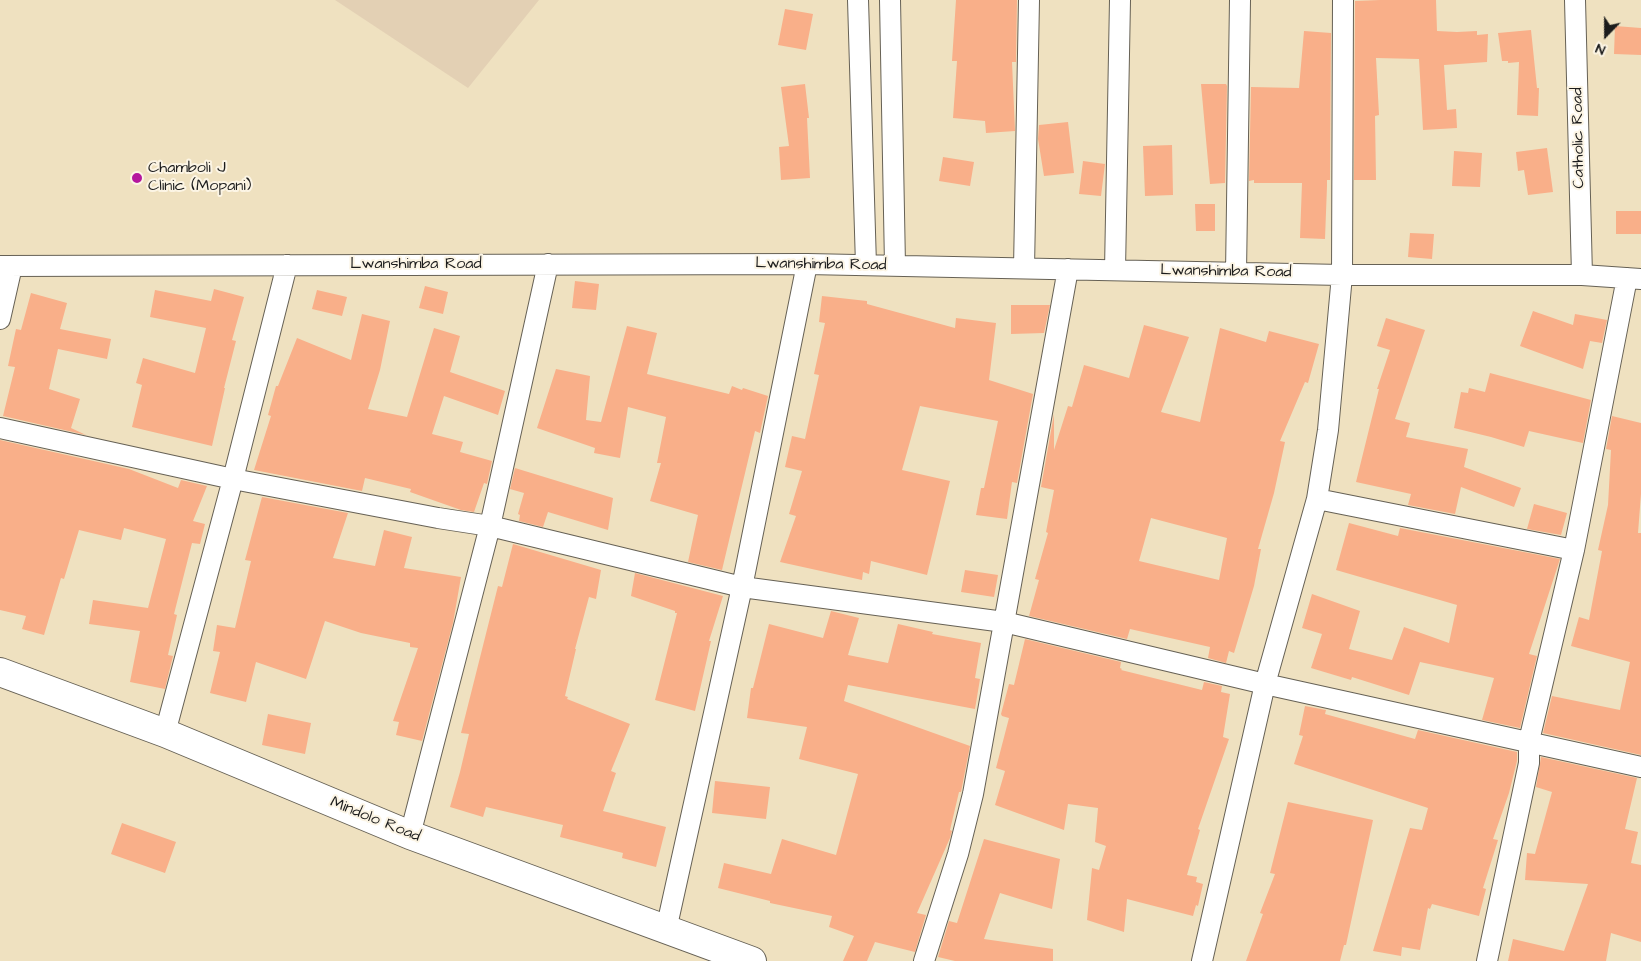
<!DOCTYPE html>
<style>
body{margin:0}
#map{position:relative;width:1641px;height:961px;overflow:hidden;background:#efe1c0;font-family:"Architects Daughter",sans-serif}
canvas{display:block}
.north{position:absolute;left:1581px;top:10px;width:50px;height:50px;-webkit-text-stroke:4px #fcf5e5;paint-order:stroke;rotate:202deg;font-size:14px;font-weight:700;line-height:20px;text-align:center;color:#1c1c1c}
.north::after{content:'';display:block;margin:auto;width:18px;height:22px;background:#1c1c1c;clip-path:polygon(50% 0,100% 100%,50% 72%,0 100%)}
</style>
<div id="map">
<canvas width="1641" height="961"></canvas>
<div class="north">N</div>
</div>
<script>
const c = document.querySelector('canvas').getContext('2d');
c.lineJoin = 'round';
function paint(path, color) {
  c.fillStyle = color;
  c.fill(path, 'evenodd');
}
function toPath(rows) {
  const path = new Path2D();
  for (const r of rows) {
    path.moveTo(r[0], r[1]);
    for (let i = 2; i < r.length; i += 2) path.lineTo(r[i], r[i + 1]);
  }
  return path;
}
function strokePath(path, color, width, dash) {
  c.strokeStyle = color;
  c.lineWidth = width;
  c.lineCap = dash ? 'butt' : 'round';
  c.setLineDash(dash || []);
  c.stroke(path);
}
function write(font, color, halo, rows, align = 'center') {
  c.font = font + ' "Architects Daughter",sans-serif';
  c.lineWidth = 4;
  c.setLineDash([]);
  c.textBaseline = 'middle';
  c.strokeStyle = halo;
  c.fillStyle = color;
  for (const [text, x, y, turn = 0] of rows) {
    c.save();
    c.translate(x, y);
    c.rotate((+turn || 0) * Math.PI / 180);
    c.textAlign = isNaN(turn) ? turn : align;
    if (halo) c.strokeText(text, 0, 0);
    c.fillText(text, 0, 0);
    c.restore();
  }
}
paint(toPath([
 [335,0,539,0,468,88]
]), '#e3d0b4');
paint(toPath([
 [956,0,1017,0,1016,62,1012,62,1015,131,986,133,985,121,953,118,957,61,952,61],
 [1380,0,1436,0,1437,31,1457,32,1477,31,1477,35,1488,34,1487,62,1444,65,1447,110,1456,109,1457,128,1423,130,1419,59,1376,58,1379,115,1375,116,1376,180,1354,180,1355,1],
 [785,9,813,14,806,50,778,45],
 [1615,26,1641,28,1641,55,1614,54],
 [1531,30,1537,88,1539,88,1538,116,1517,115,1519,62,1508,63,1508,61,1502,61,1498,33],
 [1304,31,1331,33,1330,180,1327,180,1327,186,1325,239,1300,238,1302,183,1254,183,1254,180,1249,181,1251,87,1299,88],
 [805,84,809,118,807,118,810,178,781,180,779,147,789,146,781,87],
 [1201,84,1226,84,1227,86,1225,183,1210,184],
 [1068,122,1074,173,1044,176,1038,139,1039,125],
 [1172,145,1173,195,1145,196,1143,146],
 [1547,148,1553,192,1528,195,1524,170,1518,171,1516,152],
 [1454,151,1482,153,1480,187,1452,186],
 [943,157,974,162,970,186,939,181],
 [1083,161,1105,164,1101,196,1079,194],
 [1195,204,1215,204,1215,231,1196,231],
 [1616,211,1641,211,1641,234,1616,234],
 [1410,233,1434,234,1432,259,1408,257],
 [575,281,599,284,596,310,572,308],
 [425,286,448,292,443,314,419,308],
 [214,289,244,297,232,340,236,341,224,388,225,388,212,446,132,427,142,385,136,383,143,358,195,373,206,328,150,317,155,290,211,301],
 [317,290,347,297,342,316,312,309],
 [31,293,67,303,60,329,111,339,107,359,58,349,49,389,80,399,71,428,86,435,3,416,15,367,8,366,16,329,21,330],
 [822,296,867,301,867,304,955,328,956,318,996,323,989,380,1033,394,1017,483,1012,482,1007,519,976,515,981,488,984,488,998,421,920,406,902,470,950,481,927,575,871,561,869,574,863,572,862,580,780,562,796,516,789,514,802,471,785,467,792,436,805,439,819,375,814,374,825,323,819,322],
 [1011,305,1050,305,1044,333,1011,334],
 [1533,311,1573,325,1575,314,1607,320,1602,343,1590,341,1583,369,1520,346],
 [362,314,390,321,380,370,368,409,407,417,434,328,460,336,450,372,505,391,498,415,444,396,432,434,463,442,460,452,492,461,487,484,484,483,474,512,461,510,410,492,411,489,365,478,362,491,254,470,271,416,268,415,276,386,278,386,297,338,351,360],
 [1386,318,1425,330,1395,419,1410,423,1406,437,1468,449,1464,467,1521,488,1514,507,1461,487,1455,514,1408,505,1411,494,1356,482,1379,389,1377,389,1390,350,1377,346],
 [1144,325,1189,337,1161,412,1200,422,1220,328,1266,342,1269,331,1319,344,1308,383,1305,382,1280,441,1285,442,1274,493,1258,549,1261,549,1254,586,1234,653,1229,651,1226,663,1208,658,1210,647,1130,629,1127,639,1029,616,1039,580,1035,579,1048,533,1046,532,1054,490,1041,487,1054,414,1054,450,1068,406,1072,407,1084,365,1129,378],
 [1151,518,1227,538,1219,580,1139,561],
 [627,326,657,333,647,374,729,394,732,386,742,390,743,388,768,396,760,433,755,431,722,570,688,562,698,515,650,501,661,463,657,463,666,417,628,407,620,458,594,453,595,448,537,428,556,369,590,376,586,420,601,422],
 [1490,373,1591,400,1583,443,1529,431,1524,447,1491,437,1454,428,1461,392,1468,393,1469,388,1485,392],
 [1612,416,1641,423,1641,494,1638,533,1641,533,1641,755,1543,733,1552,696,1620,710,1630,662,1571,646,1579,617,1589,620,1602,551,1598,550,1608,505,1611,450,1606,449],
 [0,440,129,469,178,488,181,480,207,486,193,521,205,524,200,544,192,543,174,614,177,615,168,655,173,656,165,689,130,682,140,631,89,624,93,600,148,608,166,539,124,528,121,540,79,530,64,579,61,578,44,635,22,629,26,616,0,610],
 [515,468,613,498,608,530,548,512,543,527,519,521,520,515,518,514,524,493,510,489],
 [262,497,348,513,333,558,375,566,384,530,412,537,404,568,461,577,453,623,422,741,396,735,399,722,393,721,418,648,410,647,410,643,361,633,325,621,306,679,256,662,246,702,210,693,220,652,213,651,217,625,235,628,251,561,245,560],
 [1534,504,1567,513,1561,535,1527,529],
 [1349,523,1398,536,1400,528,1560,559,1529,654,1537,656,1520,728,1482,720,1494,678,1420,662,1409,695,1352,677,1351,680,1311,668,1322,634,1302,628,1312,594,1360,611,1349,649,1392,660,1404,627,1449,643,1457,605,1336,570],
 [513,544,601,570,596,599,589,597,575,649,576,649,565,696,568,697,567,699,630,724,611,771,616,773,603,811,666,827,656,867,622,858,623,853,560,837,563,825,486,807,483,817,450,807,460,772,469,734,461,733,498,586,502,587],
 [965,570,998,575,994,597,961,592],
 [635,573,723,596,709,641,711,641,695,711,655,700,677,613,675,613,675,611,631,596],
 [831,611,859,618,848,655,888,663,898,624,933,632,932,634,981,643,975,678,980,679,975,709,848,685,844,701,970,746,961,792,959,792,950,830,952,831,950,838,917,913,926,915,915,952,875,942,867,961,843,961,854,936,829,927,832,916,770,903,770,901,718,888,724,863,771,874,782,839,836,855,858,774,799,759,807,727,747,718,751,688,753,688,769,624,823,638],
 [1025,639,1121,662,1120,668,1122,669,1121,670,1202,690,1204,682,1222,686,1221,692,1230,694,1223,737,1229,739,1198,829,1200,830,1187,875,1197,877,1196,882,1203,884,1198,906,1196,905,1193,916,1127,899,1124,932,1087,920,1092,868,1099,870,1106,846,1095,842,1098,808,1068,804,1064,830,995,805,1005,771,996,768,1009,718,1002,716,1001,714,1009,684,1014,685],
 [1305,706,1326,710,1325,714,1415,739,1418,730,1517,752,1517,761,1509,793,1493,839,1498,840,1483,888,1486,889,1479,916,1432,904,1430,909,1428,908,1420,950,1402,947,1401,956,1373,951,1410,828,1422,830,1428,808,1294,764,1303,736,1299,735],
 [268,714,311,723,305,754,262,745],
 [1541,757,1637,778,1625,829,1638,832,1631,863,1641,865,1641,942,1611,933,1606,961,1508,961,1513,939,1564,951,1588,884,1525,880,1527,853,1535,854,1552,792,1536,787],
 [715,781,770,787,766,819,712,813],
 [1288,802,1373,820,1346,945,1344,945,1340,961,1246,961,1263,914,1260,913,1275,874,1270,873],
 [122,823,176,842,165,873,111,854],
 [984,839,1060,859,1052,909,1000,893,984,939,1053,949,1053,961,955,961,938,957,949,921,957,923]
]), '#f9af89');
const street = toPath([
 [858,0,866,265],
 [890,0,895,265],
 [1575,0,1582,275],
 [0,266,807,264,1342,275,1582,275,1641,279],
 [1024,268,1029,0],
 [1115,270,1120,0],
 [1236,273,1240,0],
 [0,319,12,266],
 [0,428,233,479,438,518,490,526,742,587,1004,622,1265,684,1641,767],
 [1317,499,1574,550],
 [165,733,233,479,287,265],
 [410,835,490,526,548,264],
 [666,930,742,587,807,264],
 [924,961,958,854,973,794,1068,269],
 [1202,961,1265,684,1317,499,1328,430,1342,275,1343,0],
 [1487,961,1529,763,1529,741,1574,550,1627,278]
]);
const secondary = toPath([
 [0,672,165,733,410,835,752,961]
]);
strokePath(street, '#666155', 22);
strokePath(secondary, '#666155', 30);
strokePath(street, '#fff', 20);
strokePath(secondary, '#fff', 28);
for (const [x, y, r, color] of [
 [137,178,6,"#b5179e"]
]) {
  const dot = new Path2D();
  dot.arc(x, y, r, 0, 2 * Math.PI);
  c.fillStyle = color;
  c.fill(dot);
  strokePath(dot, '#fcf5e5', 2);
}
write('16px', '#1c1c1c', '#fcf5e5', [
 ["Catholic Road",1579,138,-91],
 ["Lwanshimba Road",416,265],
 ["Lwanshimba Road",821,265,1],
 ["Lwanshimba Road",1226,272,1],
 ["Mindolo Road",375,820,22]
]);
write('16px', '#1c1c1c', '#fcf5e5', [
 ["Chamboli J",148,169],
 ["Clinic (Mopani)",148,187]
], 'left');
</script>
